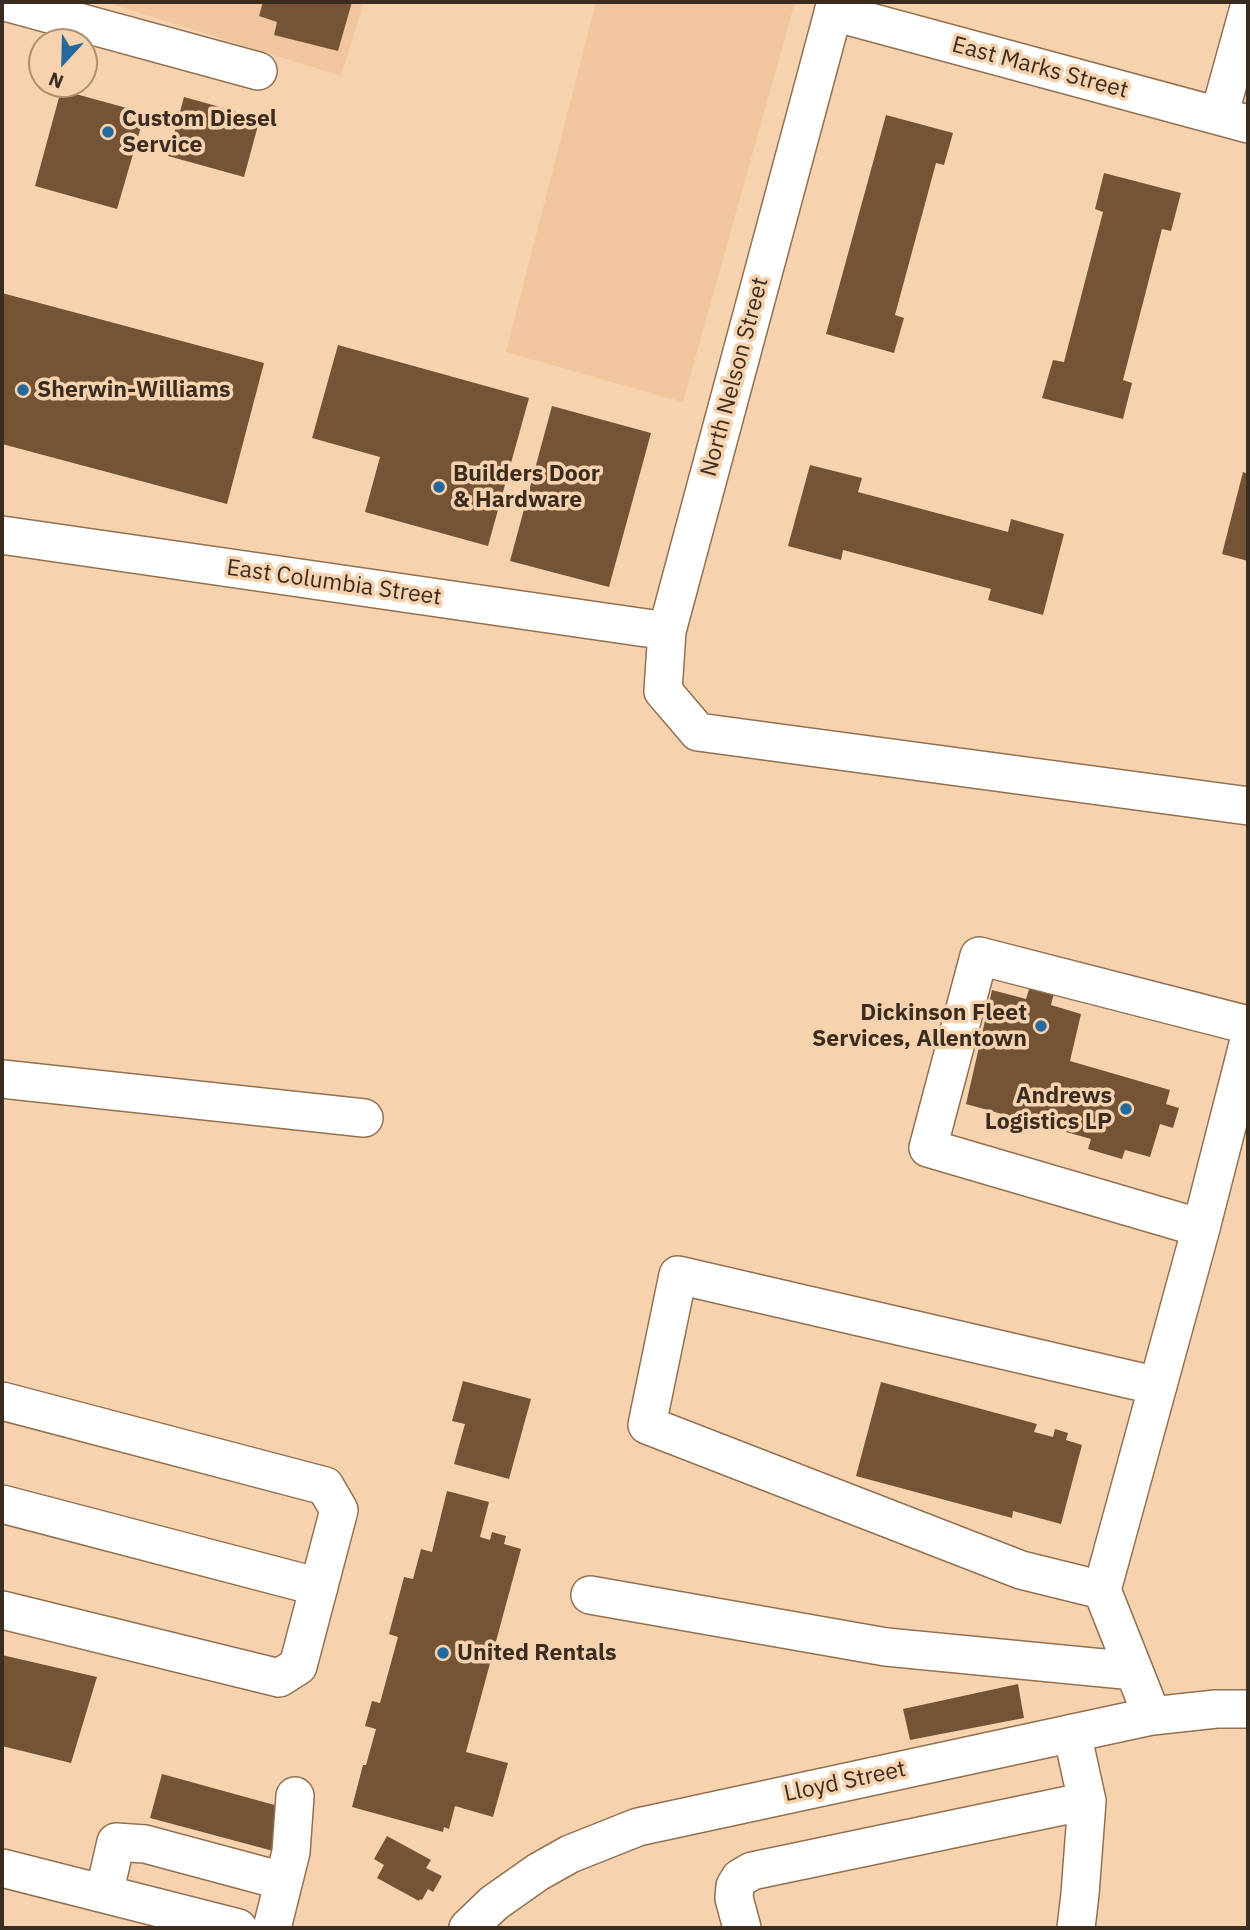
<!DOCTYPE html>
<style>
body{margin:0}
#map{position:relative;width:1250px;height:1930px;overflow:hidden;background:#f7d2af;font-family:"IBM Plex Sans",sans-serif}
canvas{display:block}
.frame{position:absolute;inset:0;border:4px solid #3a2c1e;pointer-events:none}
.north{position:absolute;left:28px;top:28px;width:70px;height:70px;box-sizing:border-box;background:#f7d2af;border:2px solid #ab9075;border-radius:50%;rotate:202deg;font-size:19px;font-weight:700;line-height:28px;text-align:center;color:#3a2c1e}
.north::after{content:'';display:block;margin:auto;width:24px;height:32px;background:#24699e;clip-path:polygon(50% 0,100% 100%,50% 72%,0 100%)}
</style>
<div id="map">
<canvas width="1250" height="1930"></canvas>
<div class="frame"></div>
<div class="north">N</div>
</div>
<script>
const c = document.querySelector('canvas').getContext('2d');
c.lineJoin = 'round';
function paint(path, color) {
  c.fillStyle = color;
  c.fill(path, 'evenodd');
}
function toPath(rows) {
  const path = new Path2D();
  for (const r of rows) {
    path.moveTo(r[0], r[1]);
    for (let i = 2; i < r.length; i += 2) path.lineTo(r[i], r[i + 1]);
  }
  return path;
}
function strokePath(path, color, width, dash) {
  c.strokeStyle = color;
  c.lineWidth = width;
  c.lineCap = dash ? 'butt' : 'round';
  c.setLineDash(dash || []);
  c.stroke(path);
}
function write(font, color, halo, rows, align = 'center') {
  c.font = font + ' "IBM Plex Sans",sans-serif';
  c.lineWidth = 7;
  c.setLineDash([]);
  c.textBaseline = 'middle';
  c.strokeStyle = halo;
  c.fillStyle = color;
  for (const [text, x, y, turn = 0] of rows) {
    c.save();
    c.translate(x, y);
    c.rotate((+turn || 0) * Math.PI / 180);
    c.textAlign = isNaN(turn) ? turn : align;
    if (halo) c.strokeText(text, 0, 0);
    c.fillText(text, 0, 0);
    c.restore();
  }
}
paint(toPath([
 [105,2,364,2,341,76],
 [596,2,795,2,683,402,506,352]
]), '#f1c69e');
paint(toPath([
 [263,2,352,2,338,51,274,35,277,22,259,16],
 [61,90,145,113,117,209,35,186],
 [184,97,260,118,244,177,168,156],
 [886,115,953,133,944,165,936,163,895,315,904,318,894,353,826,334],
 [1104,173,1181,193,1171,231,1162,229,1123,380,1132,383,1123,419,1042,398,1053,360,1064,362,1103,212,1095,209],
 [2,293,264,363,227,504,2,444],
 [338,345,529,398,488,546,365,512,380,457,312,438],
 [552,406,651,433,609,587,510,561],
 [810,465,862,478,858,492,1008,532,1011,519,1064,534,1043,615,988,600,991,589,843,550,841,560,788,546],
 [1243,472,1248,474,1248,561,1222,554],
 [1030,986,1054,993,1051,1005,1081,1014,1070,1061,1170,1090,1166,1104,1179,1108,1173,1128,1160,1124,1150,1157,1125,1150,1122,1159,1088,1149,1091,1139,966,1104,992,990,1026,999],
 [463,1381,531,1399,509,1479,454,1464,465,1424,452,1421],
 [881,1382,1037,1424,1034,1432,1053,1437,1055,1429,1068,1433,1066,1440,1082,1445,1061,1524,1013,1511,1012,1518,856,1476],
 [447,1491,489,1502,480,1537,490,1540,492,1532,506,1536,504,1544,521,1549,466,1752,508,1763,493,1817,455,1806,449,1829,444,1827,443,1832,352,1807,363,1765,366,1765,376,1729,365,1726,372,1701,380,1703,398,1637,389,1634,404,1577,413,1579,421,1549,432,1552],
 [2,1655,97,1677,71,1763,2,1746],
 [1018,1684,1024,1718,910,1740,903,1709],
 [162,1774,289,1809,277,1852,150,1818],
 [387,1836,431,1860,426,1868,442,1876,433,1892,428,1889,422,1900,420,1899,419,1901,377,1878,384,1865,374,1859]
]), '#745435');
const minor = toPath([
 [5,2,258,71],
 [836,2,667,631,663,691,698,732,1248,806],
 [833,12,1248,124],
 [1219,116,1248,11],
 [2,535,667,631],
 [2,1079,364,1118],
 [1201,1228,928,1148,979,956,1248,1025],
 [2,1401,325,1486,339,1510,298,1666,279,1678,2,1610],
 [2,1504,319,1587],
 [1102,1590,1021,1570,647,1425,678,1275,1158,1386],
 [590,1595,886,1647,1134,1671],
 [1152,1716,1102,1590,1201,1228,1248,1044],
 [1072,1733,1087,1801,1080,1894,1076,1928],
 [2,1868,238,1928],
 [104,1894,116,1842,145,1844,283,1881],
 [272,1928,291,1852,295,1796],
 [468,1928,494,1903,538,1872,570,1854,638,1827,1152,1716,1216,1709,1248,1709],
 [742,1928,734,1898,735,1886,740,1878,752,1871,1087,1801]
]);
strokePath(minor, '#927151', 40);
strokePath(minor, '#fff', 37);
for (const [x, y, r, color] of [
 [108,132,7,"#24699e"],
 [23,390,7,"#24699e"],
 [439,487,7,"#24699e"],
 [1041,1026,7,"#24699e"],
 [1126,1109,7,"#24699e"],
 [443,1653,7,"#24699e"]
]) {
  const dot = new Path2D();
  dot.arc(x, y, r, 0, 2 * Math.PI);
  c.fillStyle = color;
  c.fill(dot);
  strokePath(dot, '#f7d2af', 2.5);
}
write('23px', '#3a2c1e', '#f7d2af', [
 ["East Marks Street",1040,68,15],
 ["North Nelson Street",735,377,-75],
 ["East Columbia Street",334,583,8],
 ["Lloyd Street",845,1782,-12]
]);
write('bold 23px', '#3a2c1e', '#f7d2af', [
 ["Custom Diesel",122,119],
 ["Service",122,145],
 ["Sherwin-Williams",37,390],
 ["Builders Door",453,474],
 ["& Hardware",453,500],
 ["Dickinson Fleet",1027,1013,"right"],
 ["Services, Allentown",1027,1039,"right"],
 ["Andrews",1112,1096,"right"],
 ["Logistics LP",1112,1122,"right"],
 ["United Rentals",457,1653]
], 'left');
</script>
